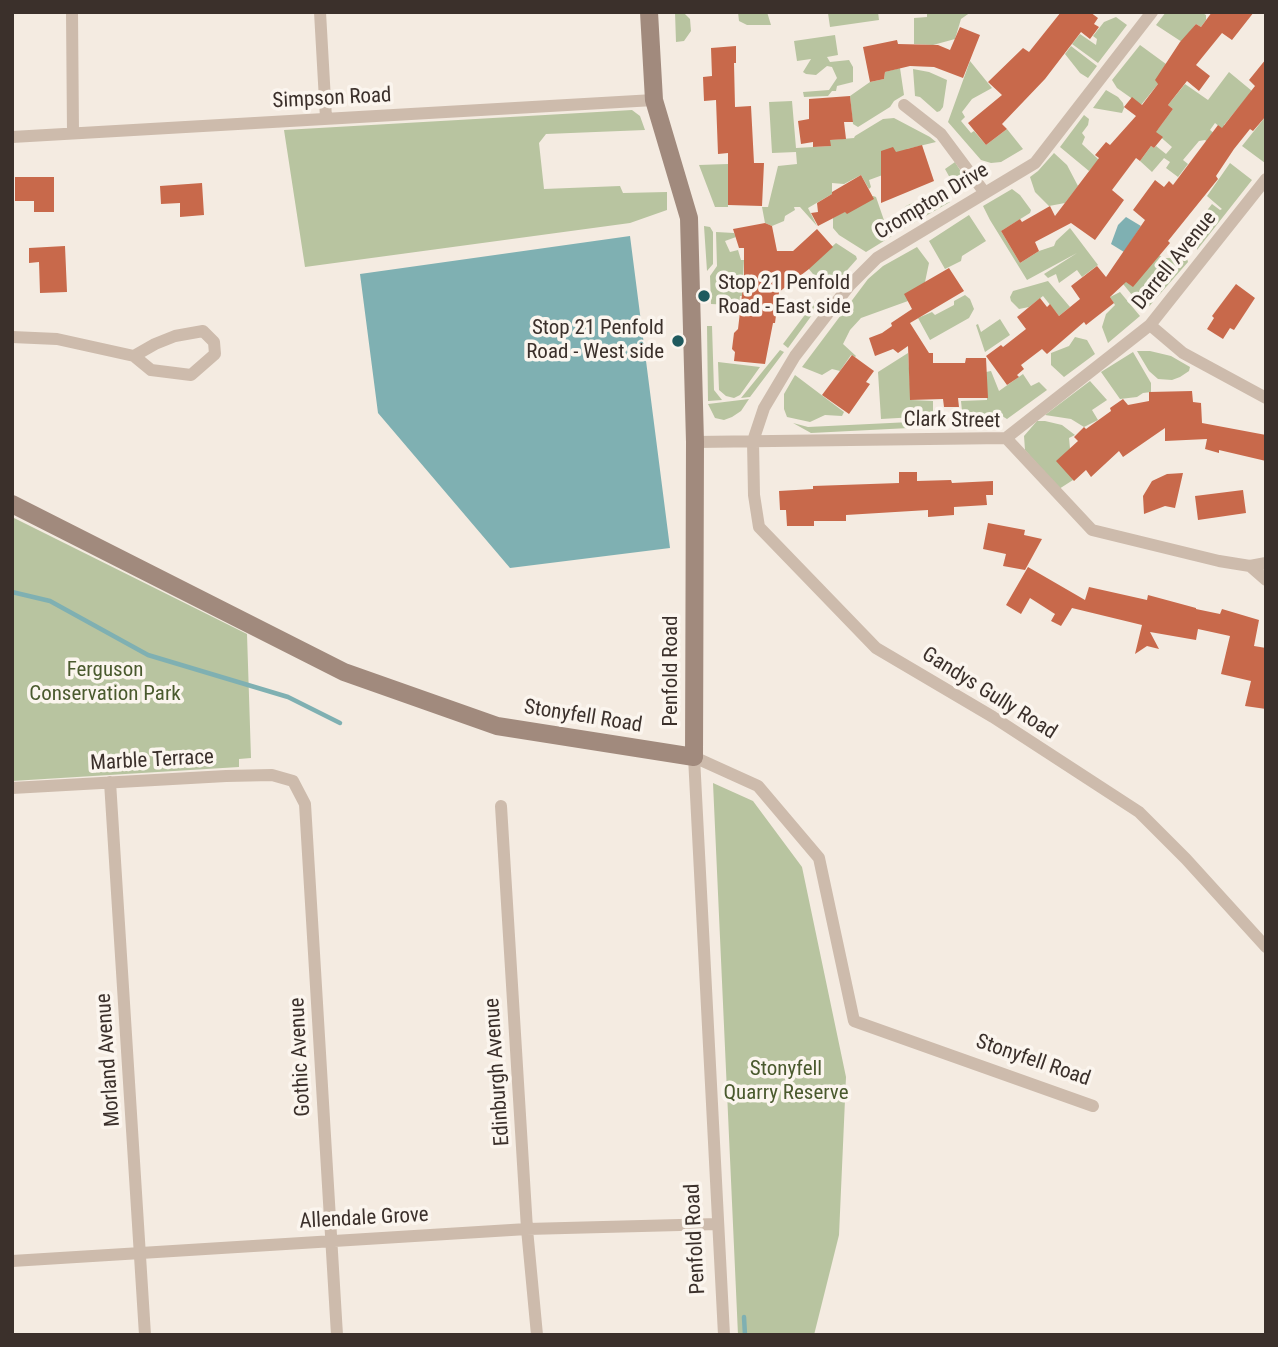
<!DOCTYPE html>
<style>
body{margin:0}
#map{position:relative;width:1278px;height:1347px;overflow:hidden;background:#f4ebe1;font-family:"Roboto Condensed",sans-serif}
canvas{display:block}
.frame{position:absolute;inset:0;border:14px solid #3b302b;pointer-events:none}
</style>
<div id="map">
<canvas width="1278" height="1347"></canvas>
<div class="frame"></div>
</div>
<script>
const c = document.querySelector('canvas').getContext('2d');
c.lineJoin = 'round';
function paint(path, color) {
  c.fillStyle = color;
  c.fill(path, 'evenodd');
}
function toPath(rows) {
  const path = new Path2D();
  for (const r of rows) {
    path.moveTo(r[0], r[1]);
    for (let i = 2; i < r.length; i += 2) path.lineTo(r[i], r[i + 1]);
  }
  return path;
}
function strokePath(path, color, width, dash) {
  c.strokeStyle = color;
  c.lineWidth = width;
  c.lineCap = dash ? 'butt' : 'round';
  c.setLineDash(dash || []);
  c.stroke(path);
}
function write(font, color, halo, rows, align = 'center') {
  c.font = font + ' "Roboto Condensed",sans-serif';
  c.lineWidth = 7;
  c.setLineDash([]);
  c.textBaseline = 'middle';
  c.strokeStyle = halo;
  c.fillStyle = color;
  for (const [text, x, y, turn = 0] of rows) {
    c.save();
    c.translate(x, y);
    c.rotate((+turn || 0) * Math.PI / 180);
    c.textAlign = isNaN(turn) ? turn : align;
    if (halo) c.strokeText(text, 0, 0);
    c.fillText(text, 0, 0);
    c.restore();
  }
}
paint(toPath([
 [675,12,683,12,690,19,691,31,684,41,676,42],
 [738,12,767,12,771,25,747,25,739,21],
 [878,12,879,20,830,27,828,13],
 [927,12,971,12,961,19,955,39,933,45,914,44,914,18,927,17],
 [1166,12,1201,12,1206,15,1206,20,1201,27,1196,24,1182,42,1156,25],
 [1116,17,1127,25,1098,63,1072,44,1080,34,1096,45,1097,39,1093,36,1104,22],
 [835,35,838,55,827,57,830,62,849,60,853,67,853,82,837,86,836,91,832,91,828,96,804,97,803,92,829,90,837,78,832,67,827,66,816,75,806,74,803,72,811,59,797,61,794,41],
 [1140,45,1166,64,1158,84,1141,105,1117,88,1112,80],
 [1071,46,1097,66,1088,78,1080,73,1065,54],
 [970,61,992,88,972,99,962,112,965,117,961,121,971,133,974,131,986,145,1007,129,1023,149,1001,162,991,163,981,160,948,122],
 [900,68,904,95,894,101,890,107,858,127,853,124,850,96,870,82,884,79,885,72],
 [913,69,929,72,947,80,943,107,940,111,937,112,920,97,915,96],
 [1229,72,1252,91,1224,125,1225,131,1215,123,1210,130,1220,138,1213,146,1205,140,1199,141,1183,160,1188,164,1178,177,1166,168,1170,162,1164,158,1152,172,1140,161,1151,146,1154,148,1156,146,1166,154,1172,147,1149,127,1158,129,1173,109,1168,105,1185,84,1208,100],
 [1106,90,1118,97,1123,103,1124,108,1122,113,1093,108],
 [792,101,796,148,830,146,830,140,854,138,855,136,883,119,894,118,930,137,936,142,907,149,910,165,869,180,871,187,869,189,861,175,844,184,832,183,832,194,808,208,817,226,800,207,794,207,795,210,785,216,784,221,772,226,765,223,762,207,768,207,778,166,797,164,796,152,772,153,769,102],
 [632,110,640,116,645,130,546,134,539,143,544,189,620,186,623,193,667,192,667,210,630,223,305,267,284,130],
 [1084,115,1089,119,1088,125,1082,133,1085,137,1082,144,1099,160,1089,171,1060,147],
 [1266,116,1266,163,1265,163,1242,146],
 [1054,153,1067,165,1078,186,1065,203,1049,206,1035,192,1030,177,1038,171],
 [955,162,967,181,963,192,959,194,950,186,950,178,945,169],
 [1230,163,1252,180,1197,250,1198,226,1205,213,1212,204,1220,210,1222,209,1207,196],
 [728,164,728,207,715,207,699,165],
 [1012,189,1020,195,1031,210,1030,213,1001,231,1020,263,1039,251,1054,246,1056,241,1070,228,1098,265,1082,277,1077,270,1059,283,1056,274,1048,278,1044,274,1077,253,1027,280,990,220,983,206],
 [931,194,944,194,950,202,903,229,899,216,906,206],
 [873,196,876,197,887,229,890,228,892,236,866,252,839,235,833,228,833,218],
 [969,215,986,241,962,256,961,261,945,269,929,241],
 [704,226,710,227,713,232,713,264,707,271],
 [716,232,734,233,736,237,725,241,730,252,738,250,741,260,744,260,742,296,740,296,739,303,733,305,711,304,710,276,717,266],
 [836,243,856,256,857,259,833,286,813,274,808,268],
 [917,247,929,263,925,282,908,301,861,318,850,330,843,344,856,356,855,357,851,355,840,371,832,369,822,375,802,367,868,279,883,266],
 [1177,247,1186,255,1188,262,1145,311,1119,279,1159,255,1163,258,1172,258,1177,255],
 [1048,281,1070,307,1059,316,1043,296,1029,307,1019,309,1011,301,1010,297,1013,291],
 [1120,292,1140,316,1108,343,1102,327,1106,314,1115,305,1110,297],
 [965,295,970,299,974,309,969,318,930,340,918,318,932,312,935,315,954,305,954,301],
 [816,300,820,304,788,348,783,344],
 [1000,319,1010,335,985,352,976,325,978,324,981,332],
 [707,326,712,326,714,390,722,400,708,401],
 [1075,337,1087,340,1095,354,1064,377,1051,365,1051,353,1069,346],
 [780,350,784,352,750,397,741,398],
 [1137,351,1150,351,1171,356,1190,367,1189,371,1180,377,1172,380,1158,379,1149,371],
 [1133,352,1151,383,1151,392,1143,393,1137,397,1120,399,1101,372],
 [908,353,911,400,933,401,933,416,881,419,878,372],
 [718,362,760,367,740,395,734,398,726,396,719,390],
 [991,371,999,391,1023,374,1031,386,1039,382,1047,390,1007,419,1002,416,999,418,963,421,961,401,987,400,986,372],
 [795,375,844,412,842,416,825,415,810,422,787,417,784,409,784,394],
 [1090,381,1107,400,1092,410,1098,420,1084,427,1071,419,1045,415],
 [749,399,741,411,732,417,724,420,715,418,708,404],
 [931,421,929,427,811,433,793,423,808,427],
 [1037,421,1045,421,1062,425,1075,435,1069,438,1073,480,1059,489,1025,450,1024,436],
 [12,517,247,634,251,758,239,759,239,767,12,781],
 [713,783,753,801,802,867,846,1077,839,1235,814,1335,738,1335]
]), '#b8c4a0');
paint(toPath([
 [1126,217,1141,226,1124,252,1111,244,1118,225],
 [630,236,670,548,510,568,378,413,360,274]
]), '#7fb0b2');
strokePath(toPath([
 [12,592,50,601,148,655,288,697,340,723],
 [744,1317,745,1335]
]), '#7fb0b2', 4.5);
paint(toPath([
 [1061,12,1090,12,1098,18,1094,24,1099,27,1090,39,1081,32,1045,79,1002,124,1007,129,986,145,968,123,1002,95,988,82,1023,48,1029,52],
 [1212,12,1254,12,1232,40,1222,33,1196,65,1210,76,1199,91,1187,81,1168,105,1173,109,1156,132,1163,137,1154,148,1151,146,1140,161,1136,158,1112,190,1124,200,1095,240,1071,223,1035,242,1039,251,1020,263,1001,231,1020,219,1022,222,1050,206,1055,216,1099,158,1095,155,1106,142,1110,145,1136,116,1124,107,1132,97,1142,105,1158,84,1155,80,1180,42,1196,24,1201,27],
 [960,27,980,35,963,78,934,67,910,66,885,72,884,79,870,82,863,47,897,40,898,44,938,45,950,50],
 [736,46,736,63,734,63,735,107,751,106,754,163,764,163,762,206,728,205,728,153,718,154,716,100,704,101,703,77,712,76,711,48],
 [1266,59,1266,116,1253,131,1250,129,1234,149,1216,176,1218,179,1168,241,1170,243,1133,287,1126,282,1110,297,1114,303,1086,325,1084,322,1047,354,1042,349,1021,365,1024,369,1017,375,1019,377,1007,385,986,356,1001,345,1003,347,1026,329,1017,317,1040,298,1047,307,1050,304,1059,316,1080,299,1071,286,1097,266,1106,277,1145,220,1133,210,1155,180,1164,187,1169,181,1173,185,1218,125,1222,128,1255,86,1249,80],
 [850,96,853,122,844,122,846,139,830,140,831,146,813,147,813,142,801,144,798,121,809,119,809,99],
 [922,145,934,181,881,203,881,151,893,147,896,152],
 [861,175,874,199,847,214,845,212,818,226,811,213,818,212,817,203,832,194,832,192],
 [15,177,54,177,54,212,34,212,34,201,15,201],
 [202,183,204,215,180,217,180,203,161,204,160,186],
 [765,223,772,226,777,251,793,251,817,229,833,247,809,269,779,292,775,323,773,323,765,364,734,361,735,352,732,349,734,333,738,329,744,278,744,248,739,248,733,229],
 [65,246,67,292,40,293,39,262,29,263,29,248],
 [949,268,964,291,910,323,929,353,933,353,933,363,965,363,966,358,986,358,988,398,958,398,959,407,944,407,943,399,910,400,908,346,898,353,893,349,875,356,869,338,882,333,892,326,891,323,912,309,904,294],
 [1236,284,1255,298,1234,330,1230,328,1223,339,1207,329,1214,318,1212,316],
 [852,355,874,371,866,382,870,384,849,414,822,395],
 [1192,391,1193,402,1201,403,1202,423,1266,435,1266,461,1219,450,1219,453,1205,449,1207,439,1165,441,1165,428,1123,457,1119,451,1091,477,1086,470,1074,481,1056,461,1078,441,1074,437,1084,427,1086,429,1111,411,1110,408,1123,399,1128,405,1149,401,1149,392],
 [899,472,917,472,917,481,951,480,952,483,993,481,993,495,986,495,987,505,954,507,954,515,928,517,928,510,846,515,846,521,814,521,814,526,787,526,786,510,780,510,779,491,813,489,813,486,899,483],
 [1183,473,1175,508,1165,506,1144,514,1143,496,1152,481,1167,474],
 [1243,490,1246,513,1198,520,1195,496],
 [988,523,1025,530,1024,535,1042,539,1025,570,1003,566,1006,554,983,549],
 [1028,567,1085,600,1089,587,1147,600,1148,595,1196,608,1196,609,1220,614,1222,609,1259,620,1254,646,1266,648,1266,709,1245,706,1251,681,1221,674,1230,636,1198,629,1196,640,1150,632,1159,649,1147,646,1135,654,1142,625,1072,608,1061,626,1051,621,1055,614,1030,598,1021,614,1006,605]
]), '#c8694b');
strokePath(toPath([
 [72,12,73,133],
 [320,12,326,118],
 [1152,12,1035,163,877,258,849,286,795,356,764,408,753,441,754,495,759,527,876,648,993,717,1139,812,1186,859,1266,947],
 [904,105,941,134,985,193],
 [12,137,654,100],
 [1150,325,1183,353,1266,398],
 [12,337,57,339,134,356,151,370,191,375,215,354,214,342,203,331,175,336,155,344,134,356],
 [1006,438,1150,325,1266,179],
 [695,442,1006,438,1092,530,1219,561,1250,566,1266,563],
 [1250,566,1266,580],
 [110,782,145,1335],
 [12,788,226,776,272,775,293,781,305,804,337,1335],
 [501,806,527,1229,537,1335],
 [12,1261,527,1229,718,1224],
 [724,1335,694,757,758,786,819,858,854,1021,1093,1106]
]), '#cdbbac', 12);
strokePath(toPath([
 [12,504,344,672,497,726,694,757,695,442,689,218,654,100,649,12]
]), '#a18a7d', 18);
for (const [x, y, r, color] of [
 [704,296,7,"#1f5a5e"],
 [678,341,7,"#1f5a5e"]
]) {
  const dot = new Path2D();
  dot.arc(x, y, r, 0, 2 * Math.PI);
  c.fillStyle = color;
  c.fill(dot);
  strokePath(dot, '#fbf5ee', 2.5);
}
write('21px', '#3b302b', '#fbf5ee', [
 ["Simpson Road",332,99,-3],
 ["Crompton Drive",932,202,-31],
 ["Darrell Avenue",1175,261,-51],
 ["Clark Street",952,421,1],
 ["Penfold Road",672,671,-90],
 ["Gandys Gully Road",989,694,32],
 ["Stonyfell Road",583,717,9],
 ["Marble Terrace",152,761,-3],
 ["Gothic Avenue",301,1057,-93],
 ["Morland Avenue",109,1060,-94],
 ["Stonyfell Road",1033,1061,19],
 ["Edinburgh Avenue",498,1072,-94],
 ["Allendale Grove",364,1219,-3],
 ["Penfold Road",696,1239,-93]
]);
write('21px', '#3b302b', '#fbf5ee', [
 ["Stop 21 Penfold",718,284],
 ["Road - East side",718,308],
 ["Stop 21 Penfold",664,329,"right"],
 ["Road - West side",664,353,"right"]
], 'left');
write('21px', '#4a5a2e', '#fbf5ee', [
 ["Ferguson",105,671],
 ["Conservation Park",105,695],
 ["Stonyfell",786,1070],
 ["Quarry Reserve",786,1094]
]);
</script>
